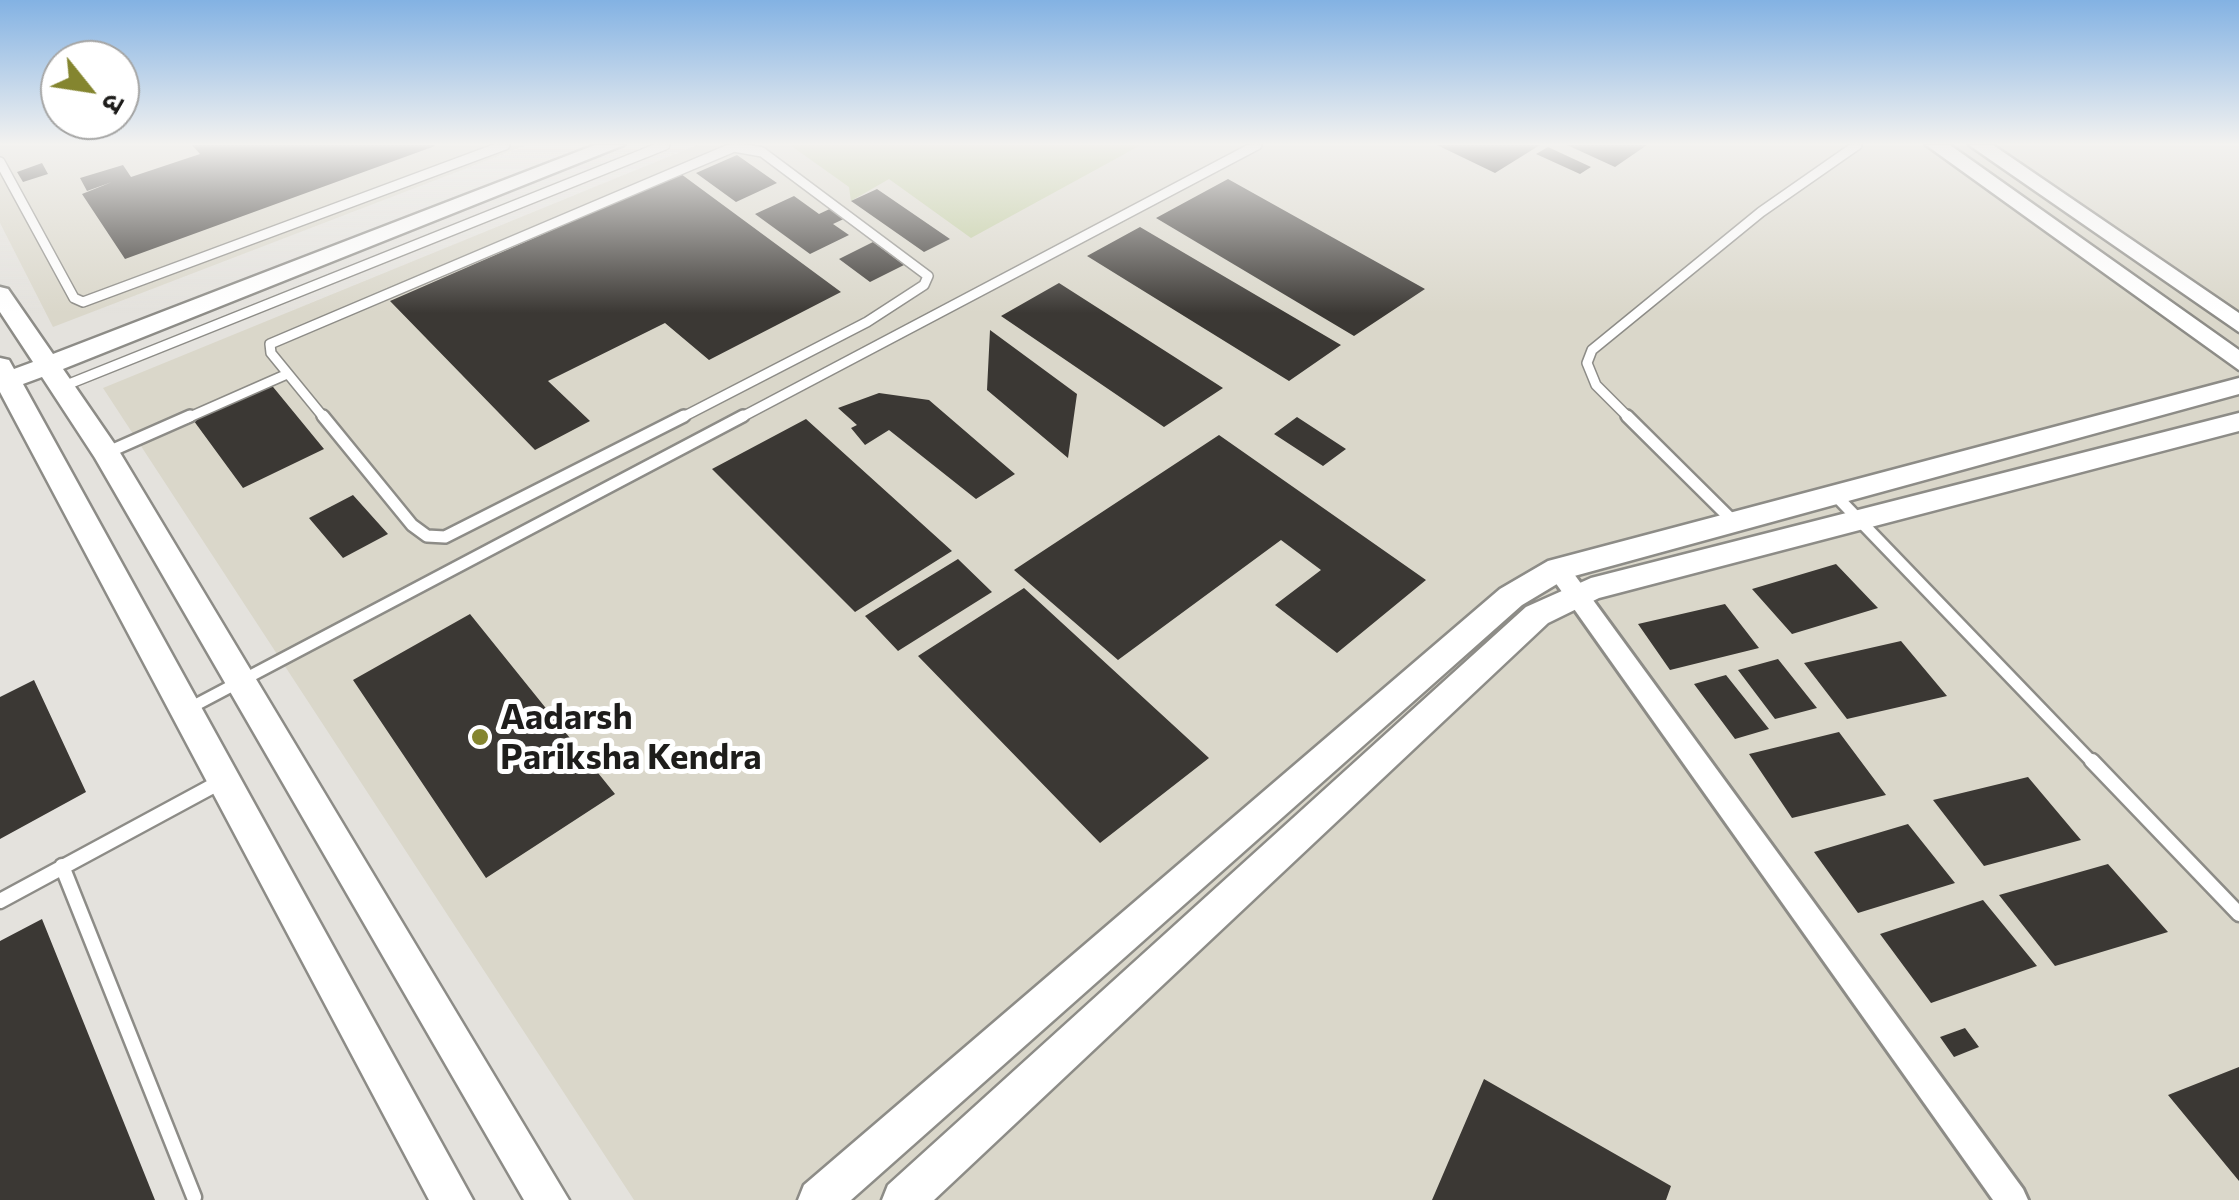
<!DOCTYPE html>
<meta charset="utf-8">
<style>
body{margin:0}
#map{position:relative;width:2239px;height:1200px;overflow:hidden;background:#e4e2dd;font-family:Commissioner,"Noto Sans Devanagari",sans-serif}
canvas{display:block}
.north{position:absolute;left:40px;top:40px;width:100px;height:100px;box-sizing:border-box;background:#fff;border:2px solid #a5a5a4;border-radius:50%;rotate:120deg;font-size:28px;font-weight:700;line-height:40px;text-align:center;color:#1e1d1b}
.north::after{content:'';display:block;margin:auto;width:35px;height:45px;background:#84852f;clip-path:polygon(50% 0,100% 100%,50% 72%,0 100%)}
</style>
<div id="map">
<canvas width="2239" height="1200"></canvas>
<div class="north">उ</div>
</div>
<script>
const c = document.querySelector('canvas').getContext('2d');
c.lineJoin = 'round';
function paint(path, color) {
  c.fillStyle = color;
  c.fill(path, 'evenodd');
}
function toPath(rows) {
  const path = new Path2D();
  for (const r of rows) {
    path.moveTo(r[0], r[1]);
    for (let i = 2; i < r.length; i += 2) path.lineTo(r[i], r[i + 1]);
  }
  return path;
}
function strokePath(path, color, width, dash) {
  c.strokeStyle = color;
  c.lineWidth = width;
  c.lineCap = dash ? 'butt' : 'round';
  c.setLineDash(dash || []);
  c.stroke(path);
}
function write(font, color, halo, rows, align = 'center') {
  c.font = font + ' Commissioner,sans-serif';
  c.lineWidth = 10;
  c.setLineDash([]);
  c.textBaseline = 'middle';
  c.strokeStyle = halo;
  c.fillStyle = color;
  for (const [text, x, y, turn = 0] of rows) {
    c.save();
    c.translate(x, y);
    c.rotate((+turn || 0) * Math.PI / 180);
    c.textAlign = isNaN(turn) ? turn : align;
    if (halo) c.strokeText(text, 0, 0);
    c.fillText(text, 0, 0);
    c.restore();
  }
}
paint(toPath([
 [0,145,527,145,53,327,0,223],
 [697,145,2239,145,2239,1200,634,1200,103,388]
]), '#dad7ca');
paint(toPath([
 [790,145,1141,145,971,238,889,179,851,201,849,187]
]), '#beca9a');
paint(toPath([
 [192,145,435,145,435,146,125,259,82,194,112,182,87,191,80,178,123,165,131,177,200,154],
 [1437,145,1540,145,1495,173],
 [1567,145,1647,145,1615,167],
 [1548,147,1591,167,1580,174,1536,154],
 [737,155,777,183,736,202,696,173],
 [42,163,48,174,23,182,17,172],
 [681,174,841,292,709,360,665,323,548,381,590,421,535,450,390,301],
 [1228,179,1425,289,1354,336,1156,218],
 [877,189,950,239,924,252,851,201],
 [794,196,819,214,836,206,850,216,833,224,849,235,810,254,755,214],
 [1140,227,1341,345,1289,381,1087,256],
 [873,242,904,265,870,282,839,259],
 [1059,283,1223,388,1164,427,1001,316],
 [990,330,1077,394,1068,458,987,390],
 [269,382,324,449,243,488,191,417],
 [879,393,929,400,1015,474,976,499,889,430,865,445,851,428,857,425,838,408],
 [1297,417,1346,449,1323,466,1274,434],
 [806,419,952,551,855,612,712,469],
 [1219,435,1426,580,1337,653,1275,605,1321,570,1281,540,1118,660,1014,570],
 [353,495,388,534,343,558,309,518],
 [958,559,992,592,898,651,865,616],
 [1836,564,1878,608,1792,634,1752,589],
 [1024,588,1209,758,1100,843,918,656],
 [1725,604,1759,648,1670,670,1638,624],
 [470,614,615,794,486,878,353,680],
 [1901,641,1947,696,1847,719,1804,663],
 [1778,659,1817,708,1775,719,1738,670],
 [1726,675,1769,729,1735,739,1694,684],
 [34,680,86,792,0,839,0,697],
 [1839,732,1886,795,1792,818,1749,754],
 [2028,777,2081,840,1984,866,1933,800],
 [1908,824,1955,883,1858,913,1814,852],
 [2108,864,2168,932,2055,966,1999,895],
 [1983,900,2037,966,1931,1003,1880,934],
 [42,919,155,1200,0,1200,0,941],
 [1965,1028,1979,1047,1954,1057,1940,1037],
 [2239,1067,2239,1181,2168,1095],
 [1484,1079,1671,1186,1666,1200,1432,1200]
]), '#3b3834');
const serviceFar2 = toPath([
 [0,162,74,298,83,302,505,145],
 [59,388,665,145],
 [185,419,285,375],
 [325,419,271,353,270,344,734,147,762,152,928,276,924,285,867,322,679,419],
 [738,419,1257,145],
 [1630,419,1596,385,1587,363,1592,350,1761,212,1857,145]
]);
const serviceFar1 = toPath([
 [323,416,412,525,427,536,445,537,684,416],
 [1627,416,1735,523],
 [106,453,190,416],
 [1837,497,2094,764],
 [186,710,743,416]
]);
const service = toPath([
 [2092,761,2239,914],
 [62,866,194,1197],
 [0,901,222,781]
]);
const minor = toPath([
 [1558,561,1566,563,2023,1189,2028,1200,1993,1200,1550,575,1547,569,1550,563,1558,561]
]);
const tertiary = toPath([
 [595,145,624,145,63,369,116,446,569,1200,524,1200,95,458,42,377,23,384,473,1200,429,1200,0,392,0,358,9,360,14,369,33,362,0,312,0,287,8,289,53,354,595,145],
 [1926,145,1950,145,2239,350,2239,370,1926,145],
 [1969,145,1993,145,2239,313,2239,332,1969,145],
 [2239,378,2239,394,1567,578,1522,605,851,1200,798,1200,804,1185,1500,589,1548,561,2239,378],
 [2239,413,2239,431,1599,598,1548,623,934,1200,882,1200,888,1185,1526,607,1591,578,2239,413]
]);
strokePath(serviceFar2, '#8d8c87', 12);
strokePath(serviceFar1, '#8d8c87', 16);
strokePath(service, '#8d8c87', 19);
strokePath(minor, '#8d8c87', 6);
strokePath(tertiary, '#8d8c87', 5);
strokePath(serviceFar2, '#fff', 9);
strokePath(serviceFar1, '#fff', 11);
strokePath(service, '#fff', 14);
paint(minor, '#fff');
paint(tertiary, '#fff');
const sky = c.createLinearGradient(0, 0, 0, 313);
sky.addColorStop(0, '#83b2e3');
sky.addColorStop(0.46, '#f3f2f0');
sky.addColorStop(1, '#f3f2f000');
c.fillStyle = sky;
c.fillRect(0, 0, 2239, 313);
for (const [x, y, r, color] of [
 [480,737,10,"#84852f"]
]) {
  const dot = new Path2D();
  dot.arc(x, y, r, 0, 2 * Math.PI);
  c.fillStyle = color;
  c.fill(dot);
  strokePath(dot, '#fff', 4);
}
write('bold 35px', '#1e1d1b', '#fff', [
 ["Aadarsh",500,717],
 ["Pariksha Kendra",500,757]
], 'left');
</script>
